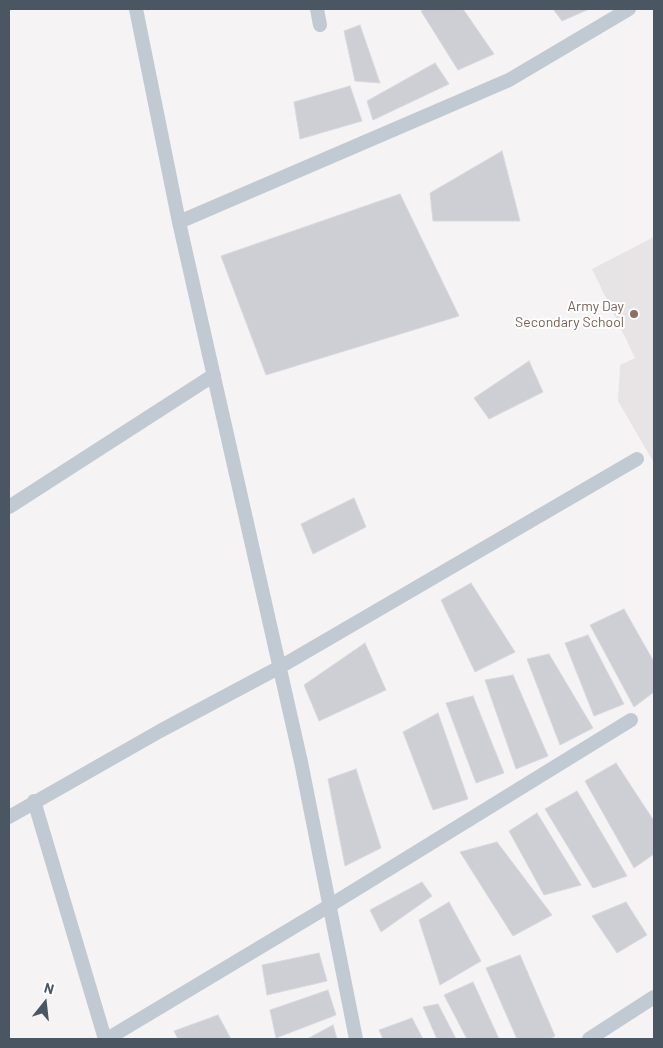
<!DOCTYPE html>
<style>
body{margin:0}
#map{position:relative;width:663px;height:1048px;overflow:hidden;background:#f5f3f3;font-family:Barlow,sans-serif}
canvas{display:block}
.frame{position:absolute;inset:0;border:10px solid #4a5661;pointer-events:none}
.north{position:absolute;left:20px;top:978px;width:50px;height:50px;-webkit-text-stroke:4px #fff;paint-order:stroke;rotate:16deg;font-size:14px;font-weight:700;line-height:20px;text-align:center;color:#4a5661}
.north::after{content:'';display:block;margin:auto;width:18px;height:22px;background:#4a5661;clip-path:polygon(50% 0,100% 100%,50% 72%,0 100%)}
</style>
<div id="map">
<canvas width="663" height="1048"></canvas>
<div class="frame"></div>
<div class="north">N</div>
</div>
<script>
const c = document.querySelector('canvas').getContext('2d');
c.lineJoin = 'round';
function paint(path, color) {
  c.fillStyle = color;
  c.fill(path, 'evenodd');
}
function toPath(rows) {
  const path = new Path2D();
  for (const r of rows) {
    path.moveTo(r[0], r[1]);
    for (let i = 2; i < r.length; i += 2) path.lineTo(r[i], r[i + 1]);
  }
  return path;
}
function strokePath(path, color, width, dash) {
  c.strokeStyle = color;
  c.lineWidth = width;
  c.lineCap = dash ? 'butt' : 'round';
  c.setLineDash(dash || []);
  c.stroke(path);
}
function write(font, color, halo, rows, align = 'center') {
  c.font = font + ' Barlow,sans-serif';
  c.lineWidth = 4;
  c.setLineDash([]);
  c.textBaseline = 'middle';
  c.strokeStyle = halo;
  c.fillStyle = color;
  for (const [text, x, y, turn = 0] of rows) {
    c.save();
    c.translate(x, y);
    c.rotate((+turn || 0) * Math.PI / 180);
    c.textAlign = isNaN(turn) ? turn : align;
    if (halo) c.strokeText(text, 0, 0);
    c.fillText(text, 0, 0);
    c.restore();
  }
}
paint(toPath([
 [654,237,654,463,618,401,620,365,635,358,592,269]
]), '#e6e4e5');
const building = toPath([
 [426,9,463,9,494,54,458,70,421,11,426,9],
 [553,9,589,9,562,21,553,9],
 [360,25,380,83,355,81,344,31,360,25],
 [435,63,449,84,373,120,367,101,435,63],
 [350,86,362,121,300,139,294,102,350,86],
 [502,151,520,221,433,221,430,193,502,151],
 [400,194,459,316,266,375,221,256,400,194],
 [529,361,543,392,489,419,474,398,529,361],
 [354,498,366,527,313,554,301,524,354,498],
 [471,583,515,652,475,672,441,600,471,583],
 [624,609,654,662,654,692,634,707,590,625,624,609],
 [588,635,624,704,594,716,565,643,588,635],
 [365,643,386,690,319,721,304,685,365,643],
 [549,654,593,728,560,745,527,659,549,654],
 [513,675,548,756,516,769,485,680,513,675],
 [473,696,504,773,476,783,446,703,473,696],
 [438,713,468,799,433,810,403,732,438,713],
 [616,763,654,821,654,854,634,868,585,781,616,763],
 [356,769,381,848,345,866,328,779,356,769],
 [577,791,627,876,593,888,545,809,577,791],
 [537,813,581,885,544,895,509,831,537,813],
 [497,842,552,915,513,936,460,852,497,842],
 [422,882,432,896,381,932,370,910,422,882],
 [449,902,481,961,440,985,419,920,449,902],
 [626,902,647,935,617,953,592,916,626,902],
 [319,953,327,981,267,995,262,965,319,953],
 [520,955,555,1036,550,1039,517,1039,486,968,520,955],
 [473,982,499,1039,467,1039,444,995,473,982],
 [328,990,336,1015,276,1038,270,1010,328,990],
 [438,1004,456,1039,437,1039,423,1007,438,1004],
 [218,1015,231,1039,178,1039,174,1031,218,1015],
 [412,1018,423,1039,383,1039,379,1030,412,1018],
 [333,1025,337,1039,307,1039,333,1025]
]);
paint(building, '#cdcfd5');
strokePath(building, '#d7d9de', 1);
strokePath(toPath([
 [136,9,179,222,301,762,356,1039],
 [317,9,320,25],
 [179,222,509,80,629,9],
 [9,507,214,375],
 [34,801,105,1039],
 [9,817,160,731,280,667,637,459],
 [107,1039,329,906,631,720],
 [589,1039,654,997]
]), '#c1cad2', 14);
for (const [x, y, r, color] of [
 [634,314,5,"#8d6e63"]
]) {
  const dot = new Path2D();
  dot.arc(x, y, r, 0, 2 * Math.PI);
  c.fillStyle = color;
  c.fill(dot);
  strokePath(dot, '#fff', 2);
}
write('14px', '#785e54', '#fff', [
 ["Army Day",624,306],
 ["Secondary School",624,322]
], 'right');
</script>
